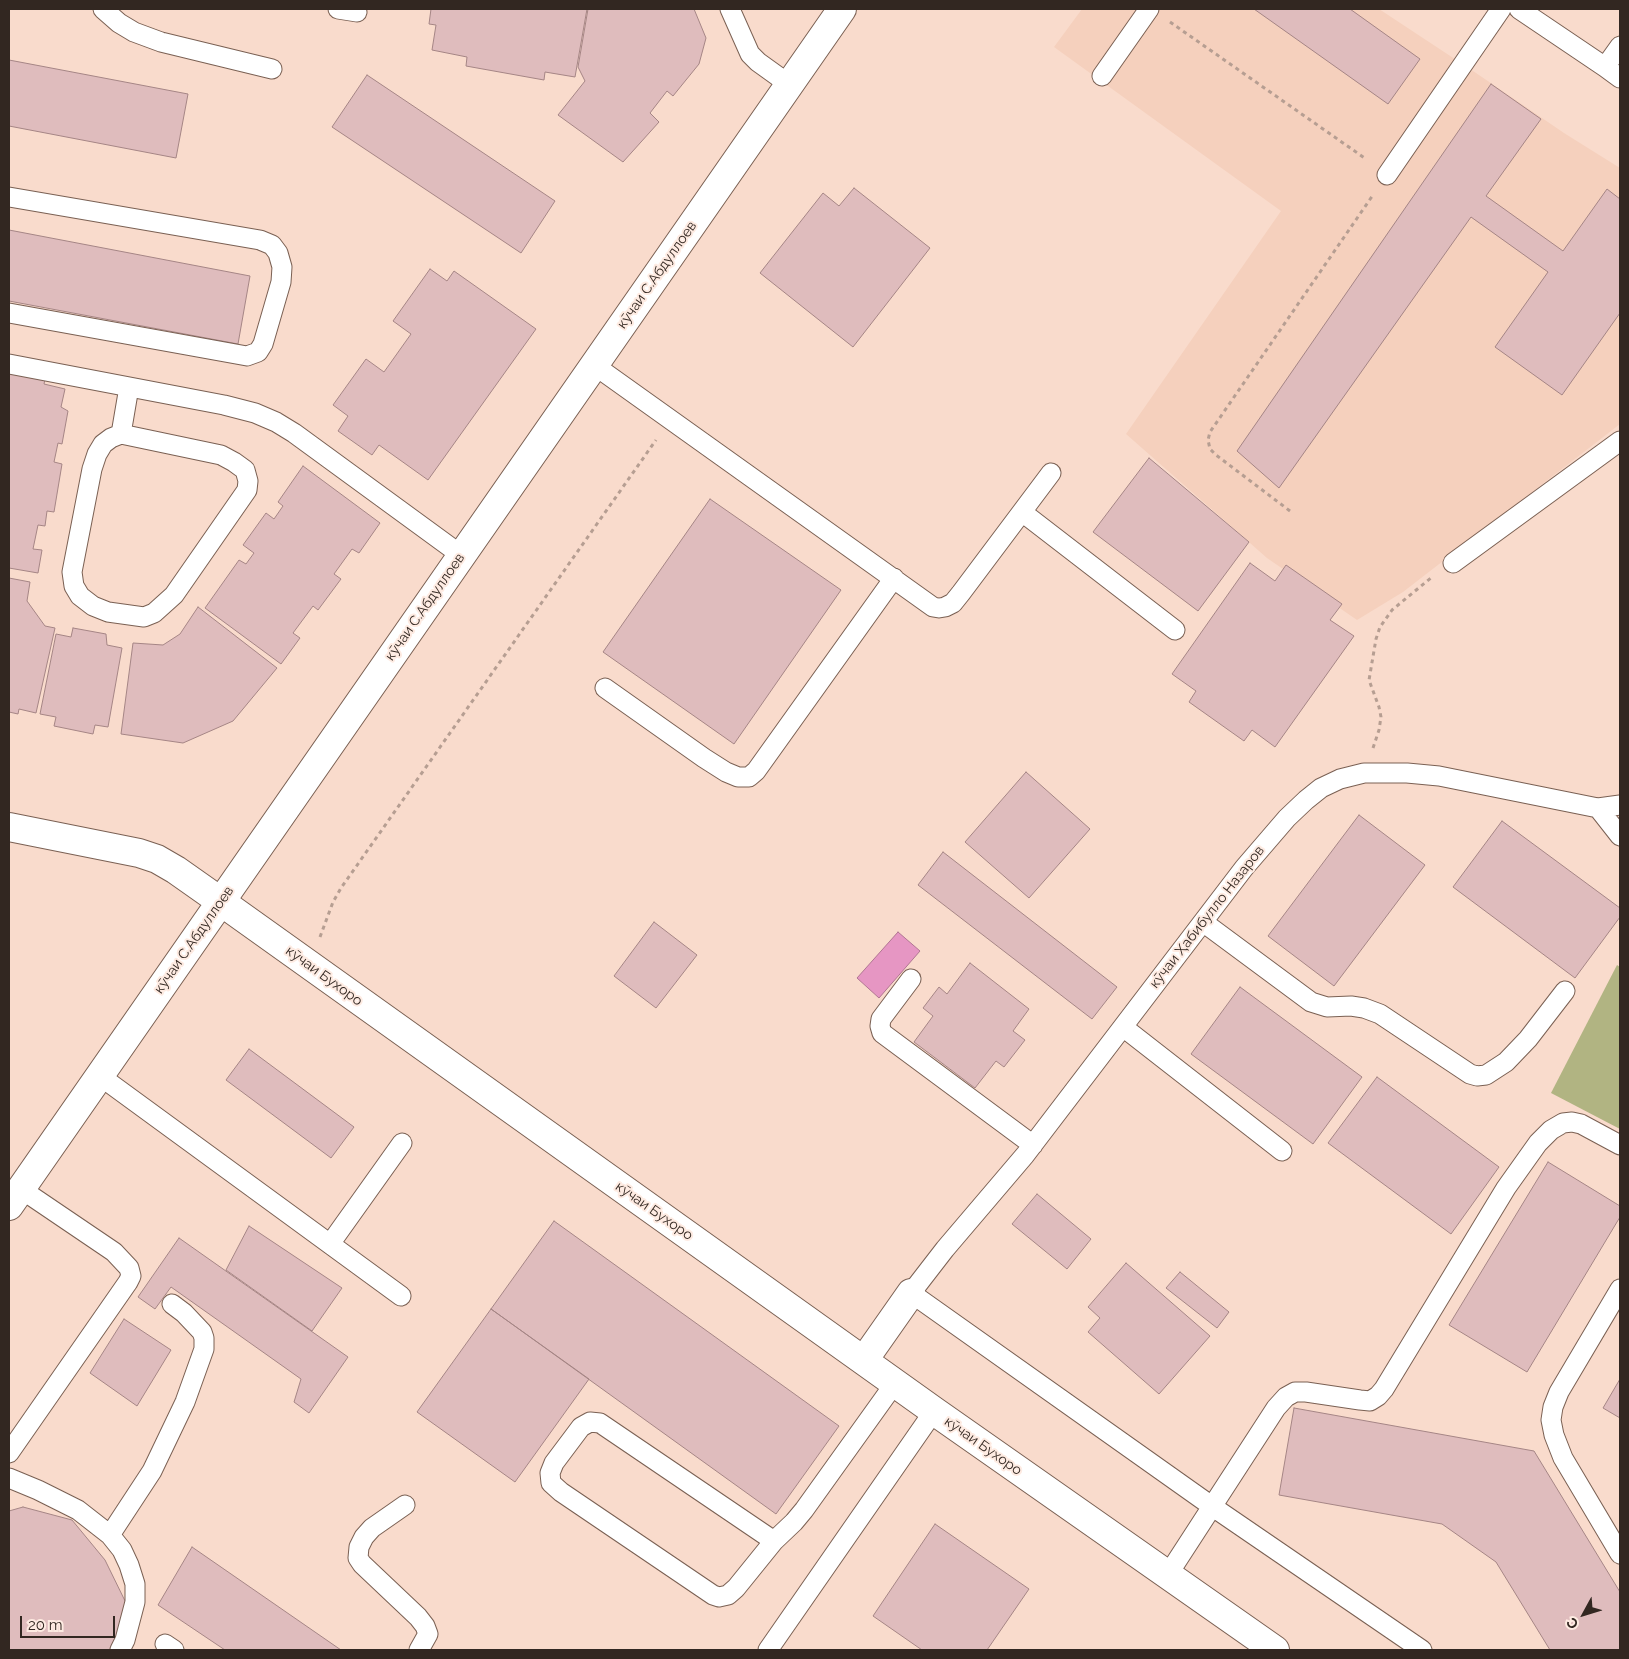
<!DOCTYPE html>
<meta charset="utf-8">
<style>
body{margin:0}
#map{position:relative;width:1629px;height:1659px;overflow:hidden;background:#f9dbcc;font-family:Raleway,sans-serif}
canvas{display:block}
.frame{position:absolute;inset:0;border:10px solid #322721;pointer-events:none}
.north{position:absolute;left:1559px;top:1589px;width:50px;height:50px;-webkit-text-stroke:4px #feebe2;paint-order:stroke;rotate:231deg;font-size:14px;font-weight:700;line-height:20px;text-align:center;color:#322721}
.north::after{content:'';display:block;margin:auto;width:18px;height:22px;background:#322721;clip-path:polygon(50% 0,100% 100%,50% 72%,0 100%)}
.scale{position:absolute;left:20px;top:1616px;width:95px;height:22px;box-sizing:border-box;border:2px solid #322721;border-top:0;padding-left:6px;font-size:15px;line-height:18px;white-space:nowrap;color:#322721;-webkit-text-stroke:4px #feebe2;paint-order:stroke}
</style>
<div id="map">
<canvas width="1629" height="1659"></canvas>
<div class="frame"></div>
<div class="north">С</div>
<div class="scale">20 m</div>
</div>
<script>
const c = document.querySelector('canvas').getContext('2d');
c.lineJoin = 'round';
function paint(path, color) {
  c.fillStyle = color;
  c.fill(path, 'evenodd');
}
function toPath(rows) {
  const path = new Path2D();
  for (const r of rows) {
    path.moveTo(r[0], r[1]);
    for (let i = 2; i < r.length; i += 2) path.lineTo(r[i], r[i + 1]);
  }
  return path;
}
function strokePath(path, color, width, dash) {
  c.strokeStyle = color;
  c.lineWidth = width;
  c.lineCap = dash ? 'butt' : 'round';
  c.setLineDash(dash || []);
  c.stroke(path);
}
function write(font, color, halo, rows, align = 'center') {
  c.font = font + ' Raleway,sans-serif';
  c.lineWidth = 4;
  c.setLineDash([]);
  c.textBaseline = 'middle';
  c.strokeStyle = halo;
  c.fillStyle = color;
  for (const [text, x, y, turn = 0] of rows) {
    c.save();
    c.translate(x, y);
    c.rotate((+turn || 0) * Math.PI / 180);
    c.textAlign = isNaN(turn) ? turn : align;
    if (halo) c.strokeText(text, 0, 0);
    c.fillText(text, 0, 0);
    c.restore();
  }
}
paint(toPath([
 [1082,9,1379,9,1476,73,1564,133,1620,168,1620,424,1403,592,1357,620,1267,558,1126,434,1281,211,1054,47]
]), '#f5d0bd');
paint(toPath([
 [1617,965,1620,967,1620,1129,1551,1093]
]), '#b1b482');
const water = toPath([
 [898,932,920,951,879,998,857,978,898,932]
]);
paint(water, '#e696c3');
strokePath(water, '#b07592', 1);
const building = toPath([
 [431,9,587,9,575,77,545,72,544,80,466,66,467,57,432,50,436,25,429,24,431,9],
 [588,9,694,9,706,38,699,64,673,96,667,91,650,113,659,122,623,162,558,115,585,81,578,67,588,9],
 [1254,9,1350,9,1420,59,1388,104,1254,9],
 [9,60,188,94,176,158,9,126,9,60],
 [367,75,555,201,521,253,332,127,367,75],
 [1491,84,1541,119,1486,196,1563,251,1607,189,1620,199,1620,313,1562,395,1495,347,1548,272,1471,217,1279,488,1237,451,1491,84],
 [854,188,930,248,853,347,760,273,823,193,839,206,854,188],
 [9,230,250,276,238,344,9,301,9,230],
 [430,269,447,281,454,271,536,329,428,480,379,445,372,455,338,431,348,416,333,405,366,359,384,372,411,334,393,321,430,269],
 [9,367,46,375,44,384,65,389,61,407,68,411,62,444,58,443,54,462,62,464,54,512,47,511,45,526,38,525,33,549,42,550,38,573,9,568,9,367],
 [1149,458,1249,542,1198,611,1093,532,1149,458],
 [303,466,380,523,359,553,352,549,334,574,341,579,318,610,313,606,293,633,300,638,281,664,205,608,239,560,246,564,254,553,243,545,266,513,274,519,283,506,278,502,303,466],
 [710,499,841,590,734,744,603,652,710,499],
 [1250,563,1275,581,1286,565,1342,604,1330,620,1354,636,1275,747,1252,730,1244,741,1189,702,1196,691,1172,674,1250,563],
 [9,578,30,582,27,601,45,626,55,628,36,713,19,709,18,714,9,712,9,578],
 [198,607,277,668,233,721,183,743,121,734,133,643,163,645,180,634,198,607],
 [73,628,106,634,107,645,122,648,108,727,95,725,93,734,54,726,56,717,40,714,56,634,71,637,73,628],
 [1026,772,1090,829,1029,898,965,842,1026,772],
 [1359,815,1425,865,1334,986,1268,936,1359,815],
 [1502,821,1620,908,1620,917,1575,978,1453,887,1502,821],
 [943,852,1117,987,1092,1019,918,885,943,852],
 [654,922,697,955,656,1008,614,976,654,922],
 [970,963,1029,1009,1013,1031,1025,1040,1004,1067,996,1061,975,1088,914,1042,933,1016,923,1008,939,987,947,994,970,963],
 [1240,987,1362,1077,1313,1144,1191,1054,1240,987],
 [249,1049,354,1127,331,1158,226,1080,249,1049],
 [1377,1077,1499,1167,1451,1234,1328,1143,1377,1077],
 [1548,1162,1620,1206,1620,1217,1527,1372,1449,1325,1548,1162],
 [1037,1194,1091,1239,1067,1269,1012,1224,1037,1194],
 [554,1221,839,1426,776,1514,491,1309,554,1221],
 [249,1226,342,1288,312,1331,226,1270,249,1226],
 [179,1238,348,1357,309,1413,294,1402,301,1379,171,1287,155,1309,138,1297,179,1238],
 [1126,1263,1210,1336,1159,1394,1088,1332,1100,1318,1088,1307,1126,1263],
 [1180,1272,1229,1312,1217,1328,1166,1288,1180,1272],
 [491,1309,589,1379,515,1482,417,1412,491,1309],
 [124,1319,171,1350,137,1406,90,1373,124,1319],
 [1620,1379,1620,1418,1603,1408,1620,1379],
 [1294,1408,1534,1451,1620,1592,1620,1650,1550,1650,1496,1562,1442,1524,1279,1495,1294,1408],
 [23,1507,72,1520,105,1560,128,1607,114,1650,9,1650,9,1511,23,1507],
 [935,1524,1029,1589,987,1650,922,1650,873,1616,935,1524],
 [192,1547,341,1650,225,1650,158,1605,192,1547]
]);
paint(building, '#dfbcbd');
strokePath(building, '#a58585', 1);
const lane = toPath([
 [103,9,119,23,134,32,161,42,272,69],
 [338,9,357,12],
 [730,9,750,54,758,62,790,85],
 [1519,9,1605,67,1620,46],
 [1605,67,1620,78],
 [1102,76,1149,9],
 [1387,175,1501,9],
 [9,197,260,240,272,245,278,253,282,267,281,282,263,344,258,352,247,356,9,313],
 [9,364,224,405,255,413,276,422,294,433,461,555],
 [594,365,933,607,939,608,945,607,953,603,961,593,1051,473],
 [121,434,221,455,234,462,245,470,248,481,247,490,174,595,154,613,144,617,108,612,93,606,80,596,74,586,72,572,92,469,97,454,103,444,111,438,121,434,129,387],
 [1022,512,1175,630],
 [1453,563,1620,441],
 [605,688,704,758,726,772,738,777,749,777,756,771,894,578],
 [1598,808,1620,836],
 [1203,922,1311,1002,1327,1007,1351,1006,1364,1008,1380,1014,1470,1074,1477,1076,1486,1075,1506,1062,1528,1039,1565,991],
 [911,979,881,1019,880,1026,882,1033,1033,1145],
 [1123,1027,1282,1151],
 [100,1076,401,1296],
 [330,1244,402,1143],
 [1620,1289,1559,1392,1553,1407,1551,1420,1554,1435,1563,1458,1620,1554],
 [9,1453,128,1282,131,1276,129,1268,114,1252,21,1189],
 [9,1478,38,1490,78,1510,110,1535,122,1550,129,1565,135,1584,135,1602,125,1640,120,1650],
 [405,1505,372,1528,364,1537,359,1547,358,1558,362,1564,418,1617,425,1626,428,1634,419,1650],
 [110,1535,152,1471,185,1402,204,1349,204,1338,202,1332,184,1313,172,1304],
 [774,1541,600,1423,590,1422,581,1427,554,1463,550,1473,551,1483,561,1492,713,1595,719,1597,728,1595,736,1588,774,1541,794,1522,804,1510,895,1383],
 [1167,1576,1276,1408,1286,1397,1295,1392,1306,1392,1360,1400,1370,1401,1378,1396,1384,1389,1506,1188,1538,1143,1551,1130,1563,1123,1572,1122,1581,1124,1620,1145],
 [165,1644,174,1650],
 [768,1650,934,1411],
 [1422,1650,1213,1507,911,1293,945,1249,1025,1155,1244,868,1287,818,1306,800,1321,788,1340,779,1364,773,1407,773,1439,776,1598,808,1620,805]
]);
const street = toPath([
 [220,901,934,1411,1275,1650],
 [864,1360,911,1293]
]);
const secondary = toPath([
 [9,827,139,853,157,859,176,870,220,901],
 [9,1206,842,9]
]);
strokePath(lane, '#7a6053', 21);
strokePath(street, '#7a6053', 30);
strokePath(secondary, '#7a6053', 30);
strokePath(toPath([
 [1170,22,1366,159],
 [1290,511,1216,455,1210,449,1208,440,1210,432,1373,195],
 [1373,748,1379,730,1381,717,1379,707,1369,680,1376,639,1380,627,1392,610,1432,577],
 [320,937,333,902,341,888,656,440]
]), '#b69e92', 3, [4, 4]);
strokePath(lane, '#fff', 19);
strokePath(street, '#fff', 28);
strokePath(secondary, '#fff', 28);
write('14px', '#322721', '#feebe2', [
 ["кӯчаи С.Абдуллоев",657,275,-55],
 ["кӯчаи С.Абдуллоев",425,607,-55],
 ["кӯчаи Ҳабибулло Назаров",1207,917,-52],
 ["кӯчаи С.Абдуллоев",194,940,-55],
 ["кӯчаи Бухоро",324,976,36],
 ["кӯчаи Бухоро",654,1211,35],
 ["кӯчаи Бухоро",983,1446,35]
]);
</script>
